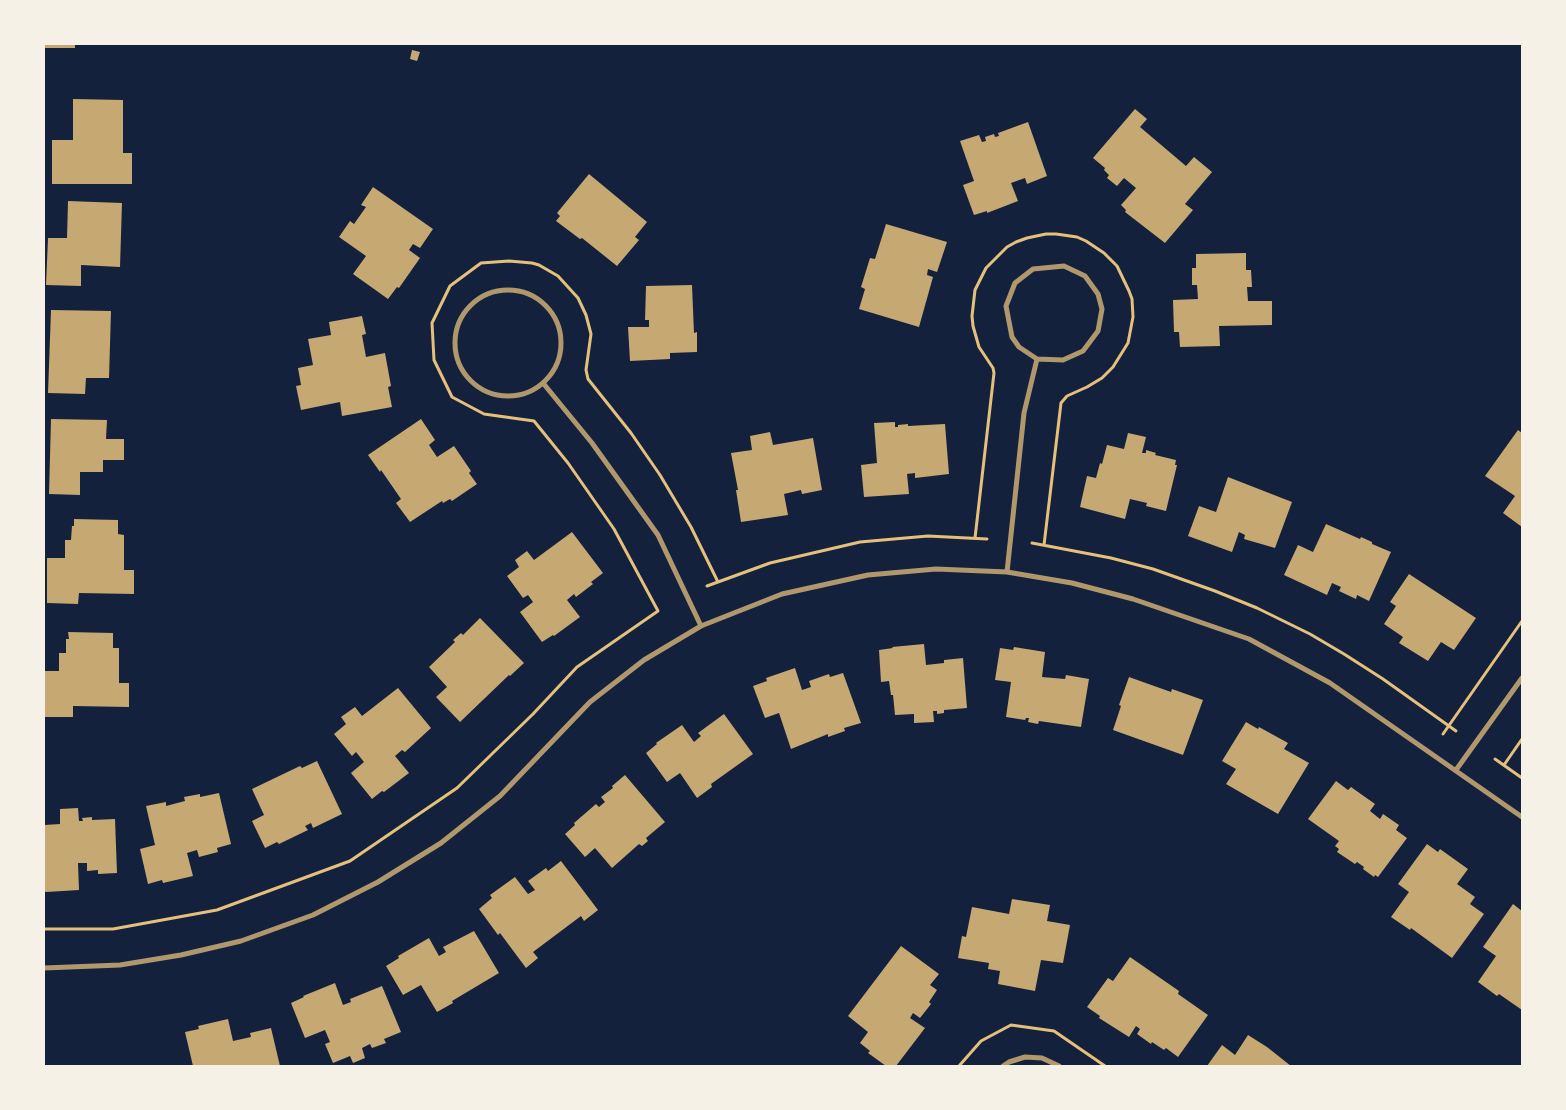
<!DOCTYPE html>
<style>
body{margin:0}
#map{position:relative;width:1566px;height:1110px;overflow:hidden;background:#14213d;font-family:"IBM Plex Sans",sans-serif}
canvas{display:block}
.frame{position:absolute;inset:0;border:45px solid #f6f1e7;pointer-events:none}
</style>
<div id="map">
<canvas width="1566" height="1110"></canvas>
<div class="frame"></div>
</div>
<script>
const c = document.querySelector('canvas').getContext('2d');
c.lineJoin = 'round';
function paint(path, color) {
  c.fillStyle = color;
  c.fill(path, 'evenodd');
}
function toPath(rows) {
  const path = new Path2D();
  for (const r of rows) {
    if (r.length === 3) {
      path.moveTo(r[0] + r[2], r[1]);
      path.arc(r[0], r[1], r[2], 0, 2 * Math.PI);
      continue;
    }
    path.moveTo(r[0], r[1]);
    for (let i = 2; i < r.length; i += 2) path.lineTo(r[i], r[i + 1]);
  }
  return path;
}
function strokePath(path, color, width, dash) {
  c.strokeStyle = color;
  c.lineWidth = width;
  c.lineCap = dash ? 'butt' : 'round';
  c.setLineDash(dash || []);
  c.stroke(path);
}
paint(toPath([
 [45,44,75,44,75,48,45,48],
 [412,50,420,52,417,61,410,59],
 [73,99,123,100,123,153,132,153,132,184,52,184,52,140,73,140],
 [1135,109,1147,119,1140,127,1186,166,1194,157,1212,172,1185,204,1193,210,1165,243,1125,212,1126,210,1121,205,1136,188,1124,178,1117,186,1107,178,1109,175,1104,170,1105,168,1093,158],
 [1028,122,1047,176,1027,184,1025,178,1011,183,1018,201,987,213,987,211,974,215,963,185,974,181,960,141,979,135,982,142,986,141,985,137,994,134,995,137,999,136,998,133],
 [589,174,647,222,635,237,639,240,617,266,582,238,580,239,556,221,560,216,557,213],
 [373,187,433,229,420,248,413,244,409,250,420,258,399,288,397,287,388,299,353,274,366,256,339,237,350,221,354,224,366,207,361,205],
 [68,201,122,203,120,267,81,265,81,286,46,285,48,238,67,238],
 [886,224,947,242,937,272,928,269,927,275,933,277,919,327,859,309,865,289,861,287,870,258,875,259],
 [1246,253,1246,270,1251,270,1252,287,1247,287,1248,301,1272,301,1272,325,1219,326,1220,346,1180,347,1179,332,1174,332,1173,300,1198,299,1197,285,1192,285,1192,268,1196,268,1196,254],
 [692,285,694,333,697,332,697,352,670,353,670,359,630,361,628,327,649,327,649,320,645,320,646,286],
 [51,310,111,311,109,378,86,378,85,394,48,393],
 [362,316,366,334,362,335,366,357,385,353,391,386,388,387,392,407,342,416,340,402,301,410,296,386,301,385,298,368,313,365,308,339,331,335,329,322],
 [51,419,107,420,106,439,124,439,124,460,103,460,103,472,80,472,80,495,49,494],
 [421,419,435,440,429,445,437,457,454,446,471,471,469,473,477,484,452,501,450,499,443,503,442,501,410,522,396,503,401,499,381,470,380,472,368,455],
 [895,422,895,427,898,427,898,425,908,424,908,426,945,424,949,474,915,478,915,473,907,474,909,494,864,497,861,465,877,463,874,423],
 [1518,430,1522,433,1522,527,1503,513,1515,496,1485,476],
 [770,432,773,445,813,438,822,490,802,494,801,490,784,494,788,515,741,522,736,490,738,490,731,453,752,450,750,436],
 [1128,433,1146,437,1142,453,1146,453,1146,450,1156,453,1155,455,1176,460,1175,465,1177,465,1166,511,1146,506,1147,503,1130,499,1125,519,1080,507,1087,476,1096,478,1100,463,1102,464,1107,445,1124,449],
 [1228,477,1292,502,1275,548,1244,539,1245,535,1239,532,1232,552,1188,536,1199,506,1216,512],
 [74,519,118,520,118,534,124,535,124,570,134,570,134,594,79,593,78,604,47,603,47,558,65,558,65,540,71,540,72,526,74,526],
 [1326,524,1360,539,1361,537,1372,542,1372,544,1391,552,1369,601,1357,595,1356,599,1339,591,1341,587,1332,583,1327,595,1284,575,1298,545,1313,552],
 [572,532,603,573,591,582,593,584,576,597,574,594,567,600,580,617,554,636,553,635,542,642,520,612,533,602,528,595,523,598,507,576,519,567,515,560,527,551,534,560],
 [1409,574,1476,618,1454,650,1441,642,1428,661,1399,643,1403,637,1384,624,1396,606,1390,602],
 [480,618,524,663,510,676,509,675,460,722,436,697,447,687,429,667,455,642,453,640,461,633,463,635],
 [68,632,113,633,113,648,119,648,119,683,129,683,129,707,73,706,73,717,44,717,44,671,59,671,59,653,66,653,66,639,69,639],
 [924,644,926,665,944,663,944,660,963,658,967,708,944,710,944,713,937,714,937,711,933,711,934,722,914,723,914,714,895,715,893,695,891,695,889,681,881,682,879,650,893,648,892,647],
 [1014,647,1045,652,1042,677,1065,679,1066,675,1089,679,1081,727,1039,721,1038,724,1028,722,1029,718,1026,718,1025,720,1006,717,1011,682,995,680,1000,648,1013,650],
 [795,668,802,690,811,687,809,681,829,674,830,677,843,673,861,723,844,728,845,731,828,737,828,734,791,749,779,713,765,718,753,686,767,681,766,678],
 [1129,677,1171,692,1172,689,1203,700,1183,755,1113,730,1121,706,1119,705],
 [398,688,431,728,405,752,402,750,395,756,409,773,384,792,382,791,372,799,351,773,364,762,356,752,352,756,334,734,346,724,341,717,355,707,362,716],
 [724,714,753,754,711,784,712,787,697,798,680,773,667,782,646,753,657,744,656,743,682,725,694,742,701,736,698,733],
 [1246,722,1258,729,1259,727,1288,743,1284,749,1309,763,1278,814,1226,784,1236,769,1222,761],
 [317,761,342,814,313,828,311,823,305,826,308,830,279,844,277,842,265,848,252,821,264,815,252,789,300,766,302,768],
 [625,775,665,822,646,838,648,841,642,846,639,844,612,868,595,848,585,857,565,834,575,825,574,823,596,804,599,807,605,802,601,797,613,788,612,786],
 [1336,781,1348,790,1351,787,1375,804,1370,811,1380,819,1383,814,1399,825,1396,830,1407,838,1378,877,1375,875,1374,877,1363,869,1364,867,1357,862,1355,864,1337,852,1339,849,1335,846,1339,841,1308,819],
 [219,793,231,844,217,848,218,852,199,857,197,850,187,853,193,876,163,883,162,880,148,884,140,849,155,845,146,806,166,802,166,806,185,801,184,797,200,794,200,797],
 [78,808,79,821,83,821,82,818,92,817,92,820,115,819,117,873,98,874,98,870,87,871,87,863,78,863,79,890,46,892,44,891,44,825,60,824,60,809],
 [1427,844,1438,852,1440,849,1468,869,1457,884,1475,897,1470,904,1484,914,1452,958,1411,928,1410,930,1391,917,1409,892,1398,884],
 [561,861,598,910,584,921,581,916,533,952,538,958,526,968,500,933,498,935,479,909,492,898,490,895,515,877,528,894,535,890,528,881,546,868,548,871],
 [1012,899,1050,905,1047,921,1070,925,1063,963,1041,960,1035,991,998,984,1000,971,988,969,989,963,958,958,962,936,966,937,972,907,1009,914],
 [1513,904,1522,911,1522,1010,1499,994,1497,996,1478,982,1496,956,1483,947],
 [474,931,499,973,452,1001,453,1003,437,1012,421,985,403,995,386,966,399,958,398,956,429,938,439,956,446,952,443,947],
 [901,946,939,974,930,985,937,990,929,1002,931,1004,920,1018,913,1013,910,1018,925,1028,896,1066,886,1066,868,1053,870,1051,860,1043,868,1032,848,1016],
 [1130,957,1179,991,1178,994,1208,1015,1178,1057,1166,1048,1164,1050,1152,1042,1151,1044,1137,1034,1140,1029,1136,1026,1129,1037,1099,1018,1100,1016,1087,1007,1108,978,1113,981],
 [335,983,343,1005,351,1002,350,999,382,986,401,1032,384,1039,386,1043,372,1048,370,1044,362,1048,365,1058,353,1063,350,1056,333,1063,325,1044,330,1042,325,1030,305,1038,291,1003,304,997,303,996],
 [228,1019,233,1041,251,1037,250,1033,271,1028,280,1066,193,1066,185,1032,199,1029,198,1026],
 [1248,1035,1267,1047,1291,1066,1207,1066,1222,1045,1235,1055]
]), '#c6a872');
strokePath(toPath([
 [975,538,994,373,993,368,979,347,973,326,972,316,975,290,986,268,1007,247,1016,242,1027,238,1046,234,1056,234,1077,237,1086,241,1104,253,1117,266,1129,291,1132,299,1133,317,1128,343,1113,367,1102,378,1087,387,1067,396,1061,403,1044,545],
 [1032,543,1111,558,1153,569,1215,591,1257,608,1310,634,1344,654,1383,679,1456,731],
 [707,586,770,563,860,542,928,536,987,539],
 [1443,734,1522,621],
 [1495,759,1522,778],
 [1504,765,1522,739],
 [44,929,113,929,217,910,350,861,457,788,533,714,577,667,658,611,614,529,568,463,534,421,484,414,452,397,434,360,432,323,450,286,481,263,509,261,532,263,539,265,558,276,578,298,586,315,591,334,586,370,588,379,631,433,660,475,691,527,718,582],
 [959,1066,981,1041,1011,1025,1054,1031,1105,1066]
]), '#e5c07b', 3);
strokePath(toPath([
 [508,343,53],
 [543,383,592,443,658,535,701,626],
 [1007,572,1024,413,1037,359,1063,360,1083,351,1098,331,1102,309,1098,294,1085,276,1064,266,1033,269,1015,283,1006,306,1012,337,1019,347,1037,359],
 [1456,770,1522,678],
 [44,968,120,965,181,955,241,941,313,915,378,882,441,843,500,796,590,702,644,660,701,626,782,594,868,575,936,569,1007,572,1072,583,1133,599,1249,639,1330,683,1522,817],
 [1003,1066,1009,1062,1025,1057,1042,1058,1059,1066]
]), '#b1986c', 5);
</script>
